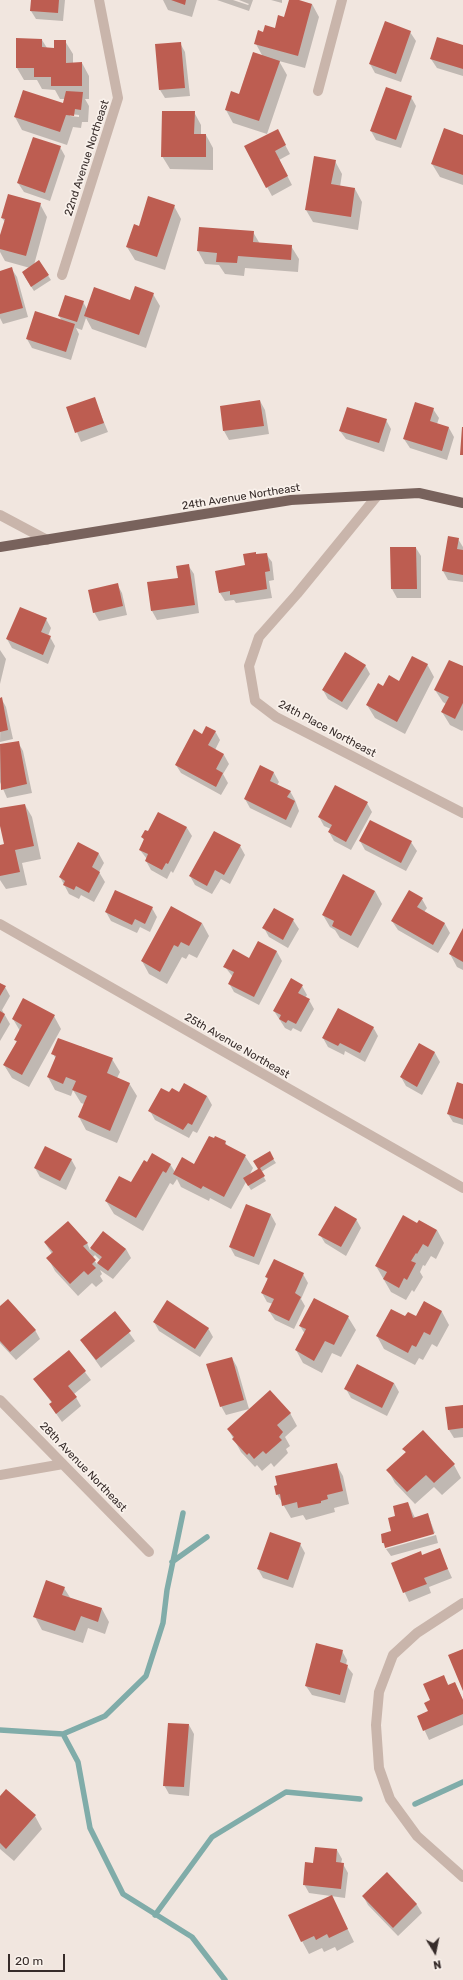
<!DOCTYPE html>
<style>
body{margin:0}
#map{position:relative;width:463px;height:1980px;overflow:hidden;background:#f1e6df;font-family:Rubik,sans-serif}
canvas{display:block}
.north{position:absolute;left:415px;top:1932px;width:40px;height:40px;-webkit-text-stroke:3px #f9f1eb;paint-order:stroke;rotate:170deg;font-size:11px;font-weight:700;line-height:16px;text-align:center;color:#372c2a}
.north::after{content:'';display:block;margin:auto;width:14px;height:18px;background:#372c2a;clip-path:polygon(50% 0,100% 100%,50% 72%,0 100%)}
.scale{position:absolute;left:8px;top:1954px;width:57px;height:18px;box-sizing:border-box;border:2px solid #372c2a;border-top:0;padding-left:5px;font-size:12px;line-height:14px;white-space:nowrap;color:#372c2a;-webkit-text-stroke:3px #f9f1eb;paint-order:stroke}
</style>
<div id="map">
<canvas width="463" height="1980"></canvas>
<div class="north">N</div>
<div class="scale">20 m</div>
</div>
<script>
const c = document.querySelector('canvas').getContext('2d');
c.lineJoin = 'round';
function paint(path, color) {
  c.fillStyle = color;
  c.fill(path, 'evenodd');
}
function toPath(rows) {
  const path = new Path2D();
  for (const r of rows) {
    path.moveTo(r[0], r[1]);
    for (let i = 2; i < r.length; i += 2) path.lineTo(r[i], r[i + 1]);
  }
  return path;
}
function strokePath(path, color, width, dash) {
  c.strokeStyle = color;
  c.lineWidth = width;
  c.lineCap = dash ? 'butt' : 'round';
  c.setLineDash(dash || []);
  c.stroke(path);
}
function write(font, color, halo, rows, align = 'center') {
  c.font = font + ' Rubik,sans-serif';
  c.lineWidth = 3.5;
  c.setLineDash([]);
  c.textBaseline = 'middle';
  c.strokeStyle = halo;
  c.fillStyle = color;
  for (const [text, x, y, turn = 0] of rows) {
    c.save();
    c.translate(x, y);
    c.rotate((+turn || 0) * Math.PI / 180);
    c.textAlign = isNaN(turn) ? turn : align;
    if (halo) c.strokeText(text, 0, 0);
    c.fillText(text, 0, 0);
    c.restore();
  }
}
paint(toPath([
 [32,0,65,0,63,21,36,19,31,11],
 [163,0,197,0,192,17,168,10],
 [217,0,233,0,248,5,249,4,239,0,253,0,249,11],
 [271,0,282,0,282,3],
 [290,0,312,4,319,17,305,68,279,61,287,75,267,134,233,123,226,110,239,95,263,57,256,44,264,33,275,29,285,18],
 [410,32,416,41,401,82,375,73,370,64],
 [42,40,47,48,55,49,65,41,73,54,73,64,82,63,89,76,89,99,85,99,89,106,88,122,82,122,81,128,73,127,67,145,22,130,15,117,64,105,65,99,60,99,55,90,42,89,37,80,24,80,17,68],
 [70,114,79,115,79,117,70,116],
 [180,43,185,52,190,96,165,98,160,90],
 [463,46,463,76,437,68,431,59],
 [411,97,416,106,401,148,376,140,371,131],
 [194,112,201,125,201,135,206,135,213,148,213,170,170,169,162,156],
 [277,130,290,154,279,160,292,185,272,196,267,187],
 [463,136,463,185,440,177,432,164],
 [60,147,65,156,50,201,24,192,18,183],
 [335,161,342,174,340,187,355,189,362,202,358,230,313,222,306,210],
 [40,204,47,217,34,265,39,262,51,280,34,291,25,277,30,268,5,261,0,252,0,239,5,222,2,218],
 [174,206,181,219,165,270,135,260,127,247,139,227],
 [253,232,260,244,291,246,299,259,298,272,245,268,244,276,225,274,219,265,205,264,198,251],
 [11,268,17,277,28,317,3,324,0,318,0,272],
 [153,294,160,306,146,348,92,329,86,318,82,330,76,328,79,334,71,360,32,348,27,339,62,321,59,316,83,302,87,309,131,301],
 [94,398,108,432,81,442,67,408],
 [260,401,265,410,269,434,229,440,224,431,221,407],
 [433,409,439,418,437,424,449,428,454,437,447,460,410,448,404,439],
 [386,420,391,429,384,452,346,439,340,431],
 [458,539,463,547,463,582,448,580,443,571],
 [416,548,421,556,421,598,397,598,392,589],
 [266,554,272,562,274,580,269,581,272,598,236,603,234,600,225,601,220,593,257,555],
 [188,565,194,574,199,613,157,620,152,611],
 [117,584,122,593,127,615,99,621,94,612],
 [46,619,51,628,48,636,50,637,55,646,48,664,12,648,7,639],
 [0,650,6,659,0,684],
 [427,664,434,677,405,734,375,718,367,705,384,687,400,682],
 [365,665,370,674,347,710,328,699,323,690],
 [463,667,463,730,462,731,450,725,442,712,446,704,443,702,435,690],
 [1,698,6,707,13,739,0,742],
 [215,731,220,740,215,750,224,755,229,764,223,774,228,783,221,795,181,773,176,765,202,735],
 [18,742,23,751,32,793,7,798,0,782,0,745],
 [261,767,274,773,279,782,277,785,290,791,295,800,299,811,291,828,250,808,245,799],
 [367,803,372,812,351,850,334,841,329,832,331,829,324,826,319,817],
 [25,805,32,817,41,859,22,863,27,885,6,889,0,880,0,846,5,845,0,820,0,809],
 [159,813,187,828,192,836,173,873,171,871,167,879,151,870,146,861,147,859,140,850,144,840,142,837,148,833],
 [360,841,411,842,417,851,406,871,365,850],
 [78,843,99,854,104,863,99,872,105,882,94,902,81,895,79,899,69,894,60,877],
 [240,846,245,855,230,884,221,879,212,894,195,885,190,876],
 [375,891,382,904,358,948,340,938,335,930,330,927,323,915],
 [422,899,427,908,424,912,445,924,450,933,438,953,398,930,392,921],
 [152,908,157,917,150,932,140,927,137,933,111,921,106,912],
 [293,920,299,929,288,948,269,937,264,928],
 [202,923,209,936,197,958,189,954,186,959,182,957,167,984,149,974,142,961],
 [463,930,463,970,457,967,450,954],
 [258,942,277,952,282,961,259,1005,234,992,229,983,233,977,225,967,250,959],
 [0,984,5,987,10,996,2,1010,10,1024,0,1041],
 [302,986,307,995,305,998,309,1000,314,1009,301,1032,293,1028,291,1031,285,1028,274,1011],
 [54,1016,61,1029,29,1087,12,1078,4,1065,17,1042,15,1040,20,1031,13,1019],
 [373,1027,378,1036,365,1062,345,1051,344,1055,328,1047,323,1038],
 [419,1044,435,1053,440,1062,422,1095,406,1086,401,1077],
 [80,1046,112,1059,120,1072,117,1078,129,1083,137,1096,117,1143,86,1130,79,1117,84,1104,81,1103,73,1090,71,1096,55,1090,48,1077,56,1059,53,1054,79,1048],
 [463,1085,463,1125,453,1122,448,1114],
 [179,1093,207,1096,212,1105,197,1133,193,1131,189,1138,155,1120,150,1111,170,1094],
 [225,1142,228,1147,245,1156,253,1168,249,1176,259,1170,255,1162,269,1153,276,1163,261,1172,266,1181,251,1190,246,1182,231,1209,210,1198,209,1201,181,1187,177,1179,173,1185,170,1183,143,1231,114,1214,106,1201,131,1184,147,1163,170,1164,175,1172,195,1165],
 [71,1159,76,1168,66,1190,40,1177,35,1168],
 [247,1206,271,1215,276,1224,259,1265,235,1256,230,1247],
 [356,1219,361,1228,346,1256,325,1243,320,1235],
 [437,1230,444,1243,436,1259,431,1256,425,1266,423,1265,420,1272,423,1277,414,1292,412,1290,406,1300,391,1292,376,1266],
 [103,1233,126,1249,131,1258,113,1279,100,1270,102,1274,100,1276,103,1281,96,1287,92,1283,78,1296,55,1271,48,1258,52,1254,45,1243,87,1243,90,1250],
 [95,1255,100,1260,97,1264,92,1258],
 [303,1274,308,1283,301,1299,305,1306,294,1329,275,1320,269,1311,273,1304,267,1302,262,1293,268,1280,266,1277],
 [424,1303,442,1312,449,1325,437,1347,432,1344,423,1360,419,1358,415,1365,384,1349,377,1336,406,1318,416,1317],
 [0,1307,35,1330,40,1339,16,1360,0,1343],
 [115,1313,135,1341,101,1368,81,1340],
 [348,1317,356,1330,341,1357,332,1353,322,1373,303,1363,296,1350,305,1334,300,1326],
 [154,1322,208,1328,213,1337,200,1357,159,1331],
 [69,1351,91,1380,74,1394,81,1406,62,1422,50,1405,52,1403,34,1379],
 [232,1358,237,1367,249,1409,226,1415,221,1406],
 [394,1383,399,1392,387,1416,351,1398,346,1389],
 [463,1406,463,1437,454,1438,449,1430],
 [290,1413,297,1426,285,1437,290,1446,286,1449,288,1453,274,1467,271,1463,262,1471,257,1465,255,1467,241,1452,228,1429],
 [423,1431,454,1465,461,1478,442,1495,434,1487,415,1504,395,1483,388,1470,406,1453,404,1449],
 [336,1464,343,1476,349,1504,334,1508,335,1512,306,1520,303,1515,291,1518,277,1494],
 [408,1503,415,1518,428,1515,435,1533,386,1547,386,1548,383,1543,382,1534,392,1532,396,1516],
 [436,1535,438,1543,391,1556,386,1549],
 [300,1544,305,1553,293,1588,263,1578,258,1569],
 [439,1549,452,1578,429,1587,431,1593,409,1602,392,1564,422,1556],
 [64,1588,71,1599,102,1609,109,1622,105,1634,88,1628,83,1643,42,1630,35,1617],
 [342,1651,347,1660,346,1665,353,1674,345,1703,312,1695,306,1686],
 [443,1676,449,1686,455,1683,463,1700,463,1725,429,1740,418,1716,429,1711,431,1701],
 [189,1725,194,1734,189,1796,169,1794,164,1785],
 [0,1798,35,1816,42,1829,14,1861,0,1849],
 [337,1850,342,1859,341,1864,343,1864,348,1873,345,1898,309,1893,304,1884,314,1864],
 [387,1873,417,1905,422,1913,398,1936,368,1905,363,1896],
 [338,1909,354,1942,337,1951,335,1947,324,1952,322,1948,309,1954,302,1941]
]), '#0003');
strokePath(toPath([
 [172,1562,207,1537],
 [0,1730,63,1734,78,1762,90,1828,123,1894,192,1937,225,1980],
 [63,1734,105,1716,146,1676,163,1623,167,1590,183,1513],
 [415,1804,463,1782],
 [155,1915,212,1837,286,1792,360,1799]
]), '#80aca9', 5.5);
paint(toPath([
 [31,0,59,0,58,13,30,11],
 [171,0,186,0,185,5],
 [289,0,299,0,312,4,298,56,254,44,258,30,263,32,265,25,275,28,278,15,284,17],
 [385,21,411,31,396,74,369,64],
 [437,37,463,45,463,69,430,59],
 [16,38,42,39,42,47,54,48,54,40,66,40,66,63,82,62,82,86,51,86,51,77,34,77,34,68,16,68],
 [181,42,185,88,159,90,155,44],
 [253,52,280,61,259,121,225,110,231,91,239,94],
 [386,87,412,96,396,140,370,131],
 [23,90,63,103,66,91,83,92,81,110,75,109,74,116,66,115,60,132,14,117],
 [162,111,195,111,194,134,206,134,206,157,161,157],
 [444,128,463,135,463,175,431,164],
 [278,129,286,145,275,151,288,176,266,188,244,146],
 [33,137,61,146,45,193,17,183],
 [314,156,336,160,331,184,355,188,351,217,305,210],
 [8,194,41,203,26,256,0,249,0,235,5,219,1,218],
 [148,196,175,205,157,257,126,247,134,224,139,226],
 [199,227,254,231,253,242,292,245,291,260,238,256,237,263,216,262,217,253,197,251],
 [39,260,49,275,31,287,22,272],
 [12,267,23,308,0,314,0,271],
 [135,286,154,293,139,335,84,316,94,287,130,300],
 [65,295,84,301,77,322,58,316],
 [35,311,75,324,66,352,26,339],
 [95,397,104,423,75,433,66,407],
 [260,400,264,426,223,431,220,406],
 [415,402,434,408,430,421,449,427,442,451,403,439],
 [347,407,387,419,379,443,339,431],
 [462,427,463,427,463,455,460,455],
 [448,536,459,538,457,549,463,550,463,575,442,571],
 [390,547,416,547,417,589,391,589],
 [256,552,256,554,267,553,270,571,265,572,267,589,230,595,230,591,219,593,215,571,245,565,243,554],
 [189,564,195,605,151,611,147,582,178,578,176,566],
 [118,583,123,606,93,613,88,590],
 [20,607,47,618,41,632,51,636,43,655,6,639],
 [345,652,366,665,342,702,322,690],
 [412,656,428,664,397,722,366,705,378,683,383,686,389,675,399,681],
 [449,660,463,666,463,703,455,719,441,712,449,697,434,690],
 [2,697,8,730,0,732,0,698],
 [206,726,216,731,208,745,224,754,216,769,223,773,216,787,175,765,194,729,202,734],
 [19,741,27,784,1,790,0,744],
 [260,765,274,772,270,781,291,791,287,797,295,801,286,820,244,799],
 [335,785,368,802,346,842,328,832,332,825,318,817],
 [25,804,34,846,15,850,20,872,0,876,0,845,4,844,0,826,0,808],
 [158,812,187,827,168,864,166,863,162,870,145,861,148,854,139,850,144,839,141,837,145,830,148,831],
 [370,820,412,841,401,863,359,841],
 [214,831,241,845,224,875,215,870,207,886,189,876],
 [78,842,99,853,92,867,100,872,89,893,76,886,74,890,63,885,65,881,59,877],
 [343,874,375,891,351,936,332,926,334,921,322,915],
 [115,890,153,907,145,924,135,919,132,925,105,912],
 [409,890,423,898,417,907,445,923,433,945,391,921],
 [171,906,202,923,189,946,181,942,178,947,174,945,160,972,141,961],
 [274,908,294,919,283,940,262,928],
 [463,928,463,962,449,954],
 [258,941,277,951,254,997,228,984,234,972,223,967,233,949,249,958],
 [291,978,303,985,298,993,310,999,296,1024,288,1020,286,1023,279,1019,281,1015,273,1011],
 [0,983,6,986,0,996],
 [23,998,55,1015,22,1075,3,1065,17,1041,14,1040,22,1025,12,1019],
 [338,1008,374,1027,360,1053,340,1043,338,1046,322,1038],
 [0,1011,5,1014,0,1024],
 [58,1038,113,1058,107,1073,130,1083,110,1131,78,1117,87,1096,72,1090,76,1081,66,1077,63,1084,47,1077,56,1056,51,1054],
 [419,1043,435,1052,417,1087,400,1077],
 [457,1082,463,1084,463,1119,447,1114],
 [184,1083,207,1096,192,1125,188,1123,183,1130,148,1111,161,1088,169,1092,172,1088,179,1092],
 [209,1136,214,1138,215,1136,226,1141,225,1144,246,1155,224,1197,203,1186,201,1189,173,1174,182,1157,194,1164],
 [45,1146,72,1159,60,1181,34,1168],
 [270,1151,274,1159,260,1168,265,1176,248,1186,243,1178,258,1169,253,1161],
 [152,1153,171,1164,166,1173,163,1171,136,1218,105,1201,119,1176,131,1182,144,1160,147,1162],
 [246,1204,271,1214,254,1257,229,1247],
 [335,1206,357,1219,341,1247,318,1235],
 [403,1215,417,1223,419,1220,437,1230,428,1247,423,1244,417,1254,416,1253,411,1261,416,1263,407,1280,404,1278,399,1288,383,1279,387,1272,375,1266],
 [68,1221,88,1243,83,1246,96,1260,92,1264,96,1268,88,1275,84,1271,70,1284,46,1258,53,1252,44,1242],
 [103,1231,126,1249,108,1271,97,1263,102,1257,90,1248],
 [274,1259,304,1273,295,1293,301,1297,289,1321,268,1311,274,1299,261,1293,268,1278,265,1277],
 [314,1298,349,1316,334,1345,325,1341,314,1361,295,1350,306,1329,299,1326],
 [8,1299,36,1330,10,1352,0,1341,0,1306],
 [167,1300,209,1328,195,1349,153,1322],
 [424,1301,442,1311,430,1335,424,1332,416,1347,412,1345,408,1353,376,1336,391,1309,405,1316,408,1312,416,1316],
 [115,1311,131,1331,96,1360,80,1340],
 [69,1350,86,1371,68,1386,77,1397,56,1414,49,1404,52,1402,33,1379],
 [232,1357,244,1400,220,1407,206,1364],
 [357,1364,394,1383,382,1408,344,1389],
 [270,1390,291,1413,277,1425,283,1432,279,1437,282,1440,266,1454,263,1451,254,1459,249,1453,247,1455,232,1439,234,1437,227,1429],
 [463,1405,463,1428,448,1430,445,1407],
 [423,1430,455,1464,434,1483,426,1475,407,1492,386,1470,406,1452,402,1449],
 [337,1463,343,1491,327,1495,328,1499,321,1501,321,1503,298,1508,297,1502,282,1506,280,1494,276,1495,274,1486,277,1485,275,1476],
 [408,1502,413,1518,428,1513,434,1534,385,1548,384,1543,382,1543,381,1534,391,1531,388,1518,395,1516,393,1506],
 [270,1532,301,1543,288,1580,257,1569],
 [440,1548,448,1569,424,1578,427,1584,403,1593,391,1563,421,1551,422,1555],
 [46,1580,65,1587,62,1595,102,1608,98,1622,81,1616,75,1631,33,1617],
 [316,1643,343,1650,340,1662,348,1665,340,1695,305,1686],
 [463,1649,463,1691,448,1655],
 [444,1675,448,1685,455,1682,463,1700,463,1714,423,1731,417,1716,428,1711,424,1703,430,1700,423,1684],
 [168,1723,189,1724,184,1787,163,1786],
 [6,1789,36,1815,6,1849,0,1843,0,1796],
 [315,1847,337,1849,336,1862,344,1863,341,1889,303,1885,305,1862,313,1863],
 [387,1872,417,1904,393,1928,362,1896],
 [332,1895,348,1929,329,1938,327,1934,316,1940,314,1936,301,1942,288,1915]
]), '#bd5d51');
strokePath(toPath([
 [318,91,342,0],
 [62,275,118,98,99,0],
 [377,496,297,594,259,637,249,666,255,701,276,717,463,813],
 [0,515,47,540],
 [0,924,463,1188],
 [0,1400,149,1552],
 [0,1475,63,1464],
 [463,1603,417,1633,393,1655,379,1692,376,1725,379,1768,390,1799,417,1836,463,1877]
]), '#c9b5ab', 10);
strokePath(toPath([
 [0,547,291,500,419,493,463,503]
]), '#78625c', 10);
write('11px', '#372c2a', '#f9f1eb', [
 ["22nd Avenue Northeast",87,158,-72],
 ["24th Avenue Northeast",241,497,-9],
 ["24th Place Northeast",327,729,28],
 ["25th Avenue Northeast",237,1046,30],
 ["28th Avenue Northeast",83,1467,46]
]);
</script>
